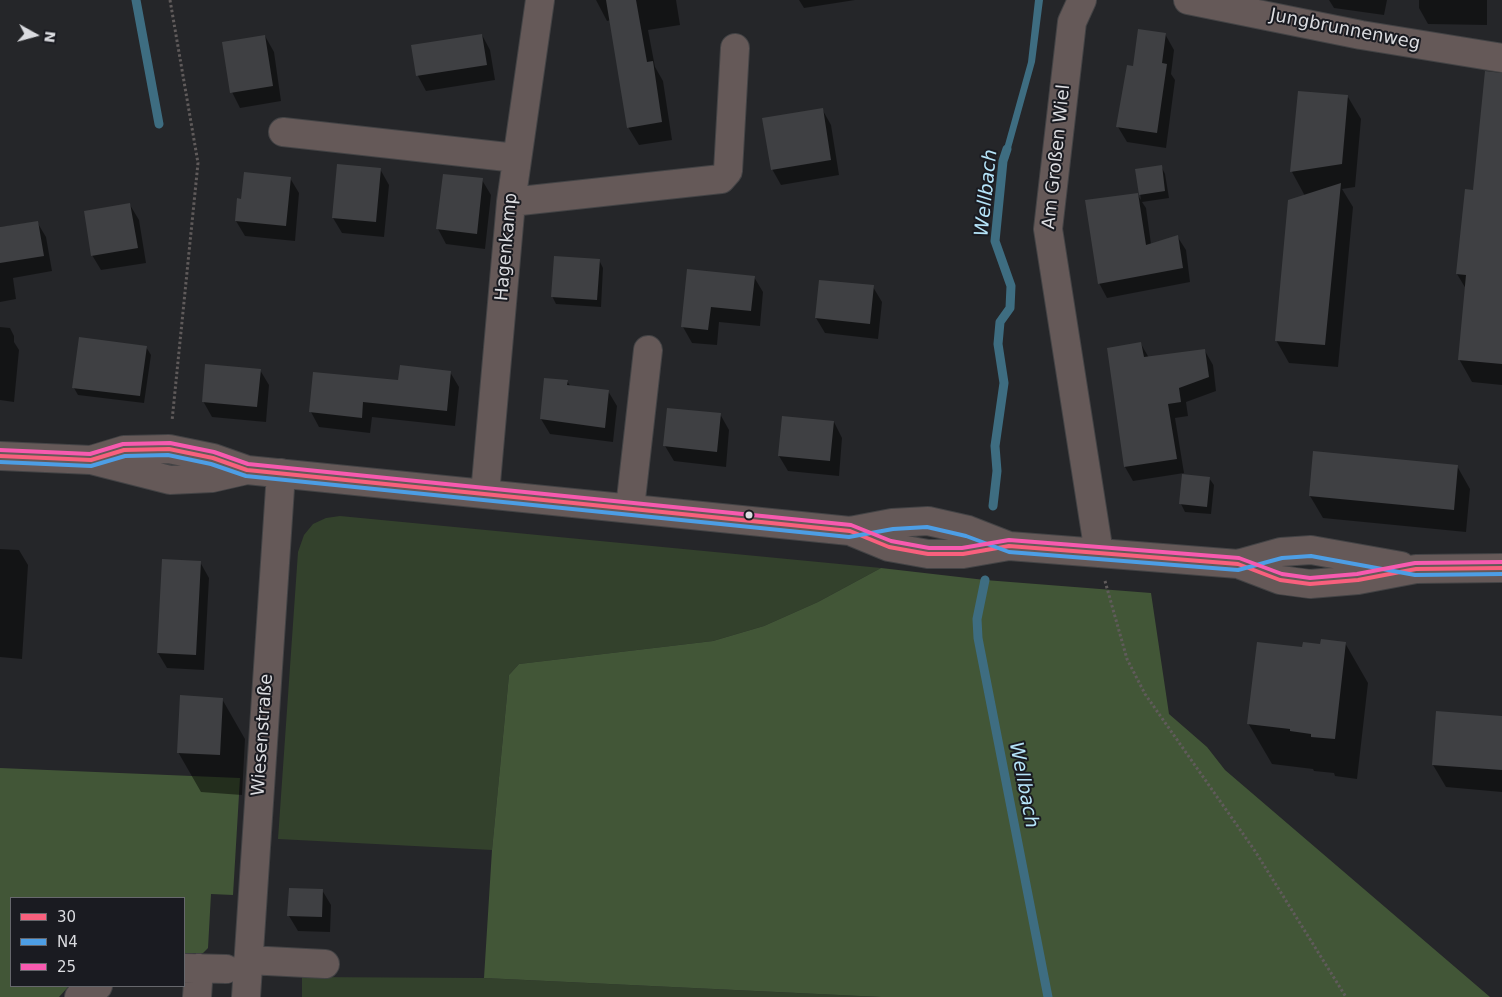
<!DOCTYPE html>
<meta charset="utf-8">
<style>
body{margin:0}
#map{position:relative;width:1502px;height:997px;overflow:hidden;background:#252629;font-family:"DejaVu Sans",sans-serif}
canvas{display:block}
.legend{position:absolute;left:10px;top:897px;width:175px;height:90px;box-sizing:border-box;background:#1a1b21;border:1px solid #67686d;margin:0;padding:6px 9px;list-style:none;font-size:15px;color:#dbdce0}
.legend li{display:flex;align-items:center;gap:10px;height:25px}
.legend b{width:25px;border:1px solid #67686d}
.north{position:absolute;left:10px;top:10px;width:50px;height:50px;-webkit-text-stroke:4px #1a1b21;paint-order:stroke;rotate:97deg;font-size:14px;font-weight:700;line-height:20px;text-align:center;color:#dbdce0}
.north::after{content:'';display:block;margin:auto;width:18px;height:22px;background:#dbdce0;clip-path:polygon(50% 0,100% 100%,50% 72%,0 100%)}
</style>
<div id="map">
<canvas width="1502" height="997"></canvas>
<ul class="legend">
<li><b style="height:6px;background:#f8607d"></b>30</li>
<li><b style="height:6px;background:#4d9ee5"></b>N4</li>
<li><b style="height:6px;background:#f75aaf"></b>25</li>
</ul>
<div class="north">N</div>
</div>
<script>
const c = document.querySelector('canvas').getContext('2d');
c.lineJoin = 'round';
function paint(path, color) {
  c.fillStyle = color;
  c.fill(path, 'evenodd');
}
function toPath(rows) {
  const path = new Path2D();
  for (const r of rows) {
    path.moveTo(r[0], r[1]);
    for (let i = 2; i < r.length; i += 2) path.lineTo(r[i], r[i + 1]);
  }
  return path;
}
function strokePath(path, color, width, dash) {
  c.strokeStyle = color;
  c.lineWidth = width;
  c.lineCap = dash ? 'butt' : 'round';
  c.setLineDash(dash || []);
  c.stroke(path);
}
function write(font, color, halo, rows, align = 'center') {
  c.font = font + ' "DejaVu Sans",sans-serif';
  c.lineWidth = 4;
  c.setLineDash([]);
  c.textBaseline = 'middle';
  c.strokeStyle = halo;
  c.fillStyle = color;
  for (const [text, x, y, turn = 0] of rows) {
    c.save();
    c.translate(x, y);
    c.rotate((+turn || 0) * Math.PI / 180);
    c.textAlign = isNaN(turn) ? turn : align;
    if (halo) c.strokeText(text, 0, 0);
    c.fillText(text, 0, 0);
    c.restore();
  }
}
paint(toPath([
 [340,516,517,533,881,568,818,602,764,626,713,641,519,664,509,675,492,850,278,839,298,552,304,535,313,524,326,518],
 [302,977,484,978,881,997,302,997]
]), '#33412c');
paint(toPath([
 [881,568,985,580,1151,593,1169,714,1207,747,1225,770,1490,997,881,997,484,978,492,850,509,675,519,664,713,641,764,626,818,602],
 [0,768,240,778,233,895,211,894,208,948,203,953,184,953,184,898,11,898,11,986,69,986,59,997,0,997]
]), '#425637');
paint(toPath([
 [1035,0,1043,0,1035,62,1008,159,1001,159,1028,62]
]), '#3e6d81');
paint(toPath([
 [596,0,676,0,680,25,648,30,655,67,663,81,672,140,639,145,628,127,611,20,607,21],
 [799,0,855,0,804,8],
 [1329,0,1387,0,1384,15,1334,8],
 [1419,0,1487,0,1487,25,1428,24,1419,8],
 [1165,34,1174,50,1171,74,1175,80,1166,148,1127,142,1118,127,1134,67],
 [482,35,490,50,495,80,426,91,418,76,413,46],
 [265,36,274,52,281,101,240,108,232,92],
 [1348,97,1361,119,1355,187,1342,189,1353,207,1338,367,1289,363,1276,340,1305,196,1292,172],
 [1502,107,1502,385,1472,382,1459,359,1466,289,1457,274,1466,191,1474,192],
 [822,109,831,125,839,175,781,185,772,169],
 [1161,166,1165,174,1169,198,1142,202,1146,208,1151,244,1177,236,1186,250,1190,282,1107,298,1099,283,1137,194,1141,200,1137,170],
 [380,169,389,185,384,237,342,233,333,218],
 [290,178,299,193,295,241,245,236,236,221,242,200],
 [482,180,491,195,485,249,446,244,438,229],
 [130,205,139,220,146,263,101,270,92,255],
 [37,222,46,237,52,271,13,278,16,299,0,302,0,227],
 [599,260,603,268,601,307,556,304,552,296],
 [688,270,754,277,763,292,760,326,719,322,717,345,692,343,683,327],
 [873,287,882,302,878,339,825,333,816,318],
 [0,327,10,328,14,336,14,342,19,350,14,402,0,400],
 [1141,344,1149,358,1205,351,1213,365,1216,391,1186,402,1188,416,1175,418,1184,473,1133,481,1125,467,1109,349],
 [146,347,151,355,144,403,78,395,74,388],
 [260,370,269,385,266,422,212,417,203,401],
 [450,372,459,387,455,426,372,417,370,433,319,427,311,412,399,382],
 [567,381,571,387,608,391,617,406,613,442,550,434,541,419],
 [720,414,729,430,726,467,674,461,665,446],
 [834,422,842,438,839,476,788,471,779,456],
 [1457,466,1470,489,1466,532,1323,518,1310,496],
 [1209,478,1214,485,1211,514,1185,512,1181,504],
 [0,549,19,550,28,565,22,659,0,657],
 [200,562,209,578,204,670,167,668,158,653],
 [1345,643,1368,683,1357,779,1335,776,1334,773,1314,771,1313,769,1272,764,1248,723,1303,648],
 [222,699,245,739,242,795,201,792,178,752],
 [1502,717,1502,792,1446,787,1433,765],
 [322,890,331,905,330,932,298,931,289,916]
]), '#0007');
strokePath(toPath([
 [136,0,159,124],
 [993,506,997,471,995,446,1004,383,998,344,1000,322,1010,308,1011,286,995,241,1003,161,1007,149],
 [985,580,977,619,978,638,1048,997]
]), '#3e6d81', 9);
paint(toPath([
 [606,0,636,0,647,62,653,61,662,122,627,128],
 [1138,29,1166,33,1162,63,1167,64,1157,133,1116,127,1127,65,1133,66],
 [482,34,487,65,416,76,411,45],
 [265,35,273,86,230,93,222,42],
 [1485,71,1502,73,1502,364,1458,360,1466,275,1456,274,1465,189,1473,190],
 [1298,91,1348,95,1342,164,1290,172],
 [823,108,831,160,771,170,762,118],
 [337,164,381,168,376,222,332,218],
 [1162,165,1165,191,1139,195,1135,169],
 [244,172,291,177,286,226,235,221,237,198,241,199],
 [443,174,483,178,477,234,436,229],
 [1341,183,1325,345,1275,341,1288,200],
 [1138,193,1146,245,1178,235,1183,268,1098,284,1085,200],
 [130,203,138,248,91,256,84,211],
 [38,221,44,256,0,263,0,227],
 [554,256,600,259,597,300,551,297],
 [687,269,755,276,751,311,711,307,708,330,681,327],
 [819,280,874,285,870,324,815,318],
 [79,337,147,346,140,396,72,388],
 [1141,342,1144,357,1205,349,1209,377,1179,388,1181,402,1168,404,1177,459,1124,467,1107,348],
 [205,364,261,369,257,407,202,402],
 [400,365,451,371,447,411,363,402,362,418,309,412,313,372,398,380],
 [544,378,568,380,567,385,609,390,605,428,540,419],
 [667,408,721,413,717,452,663,446],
 [782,416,834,421,830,461,778,456],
 [1313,451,1458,465,1454,510,1309,496],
 [1182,474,1210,477,1207,507,1179,504],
 [162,559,201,561,196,655,157,653],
 [1321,639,1346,642,1335,739,1311,737,1311,734,1290,731,1290,729,1247,724,1257,642,1302,647,1303,642,1320,644],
 [180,695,223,698,220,755,177,753],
 [1436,711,1502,716,1502,770,1432,765],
 [289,888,323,889,322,917,287,916]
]), '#3f4043');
const minor = toPath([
 [1082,0,1072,22,1048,229,1099,553],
 [1188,0,1361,35,1502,58],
 [283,132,516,158],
 [511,202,721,179,728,171,735,48],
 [0,456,91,460,170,480,212,478,247,470],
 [91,460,124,450,169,449,213,458,247,470,850,531,889,547,928,554,963,554,1009,546,1099,553,1238,564,1280,580,1310,584,1358,580,1416,569,1502,568],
 [485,494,511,202,540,0],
 [630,508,648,350],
 [850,531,892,523,928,521,968,530,1009,546],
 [1238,564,1281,552,1311,550,1401,566],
 [248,960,325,964],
 [184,968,226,969],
 [79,997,98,986],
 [197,997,199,968],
 [246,997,281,473]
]);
strokePath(minor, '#434345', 30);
strokePath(toPath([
 [170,0,198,163,172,421],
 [1105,581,1127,659,1145,694,1255,851,1346,997]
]), '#605b5b', 3, [2.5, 2.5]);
strokePath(minor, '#655958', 28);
strokePath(toPath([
 [0,456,91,460,124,450,169,449,213,458,247,470,850,531,889,547,928,554,963,554,1009,546,1099,553,1238,564,1280,580,1310,584,1358,580,1416,569,1502,568]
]), '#f8607d', 4);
strokePath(toPath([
 [0,462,91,466,125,456,168,455,211,464,246,476,849,537,893,529,927,527,966,536,1009,552,1238,570,1282,558,1311,556,1415,575,1502,574]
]), '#4d9ee5', 4);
strokePath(toPath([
 [0,450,90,454,123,444,170,443,214,452,248,464,851,525,891,541,929,548,962,548,1009,540,1099,547,1239,558,1282,574,1310,578,1357,574,1415,563,1502,562]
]), '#f75aaf', 4);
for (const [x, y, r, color] of [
 [749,515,4.5,"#dbdce0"]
]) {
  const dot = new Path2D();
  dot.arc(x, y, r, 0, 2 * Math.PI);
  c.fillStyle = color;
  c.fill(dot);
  strokePath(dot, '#1a1b21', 2);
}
write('18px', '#dbdce0', '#1a1b21', [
 ["Jungbrunnenweg",1345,30,11],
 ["Am Großen Wiel",1057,157,-84],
 ["Hagenkamp",507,247,-85],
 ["Wiesenstraße",263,735,-86]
]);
write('italic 19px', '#b6e5fa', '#1a1b21', [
 ["Wellbach",987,193,-84],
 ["Wellbach",1023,785,79]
]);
</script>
